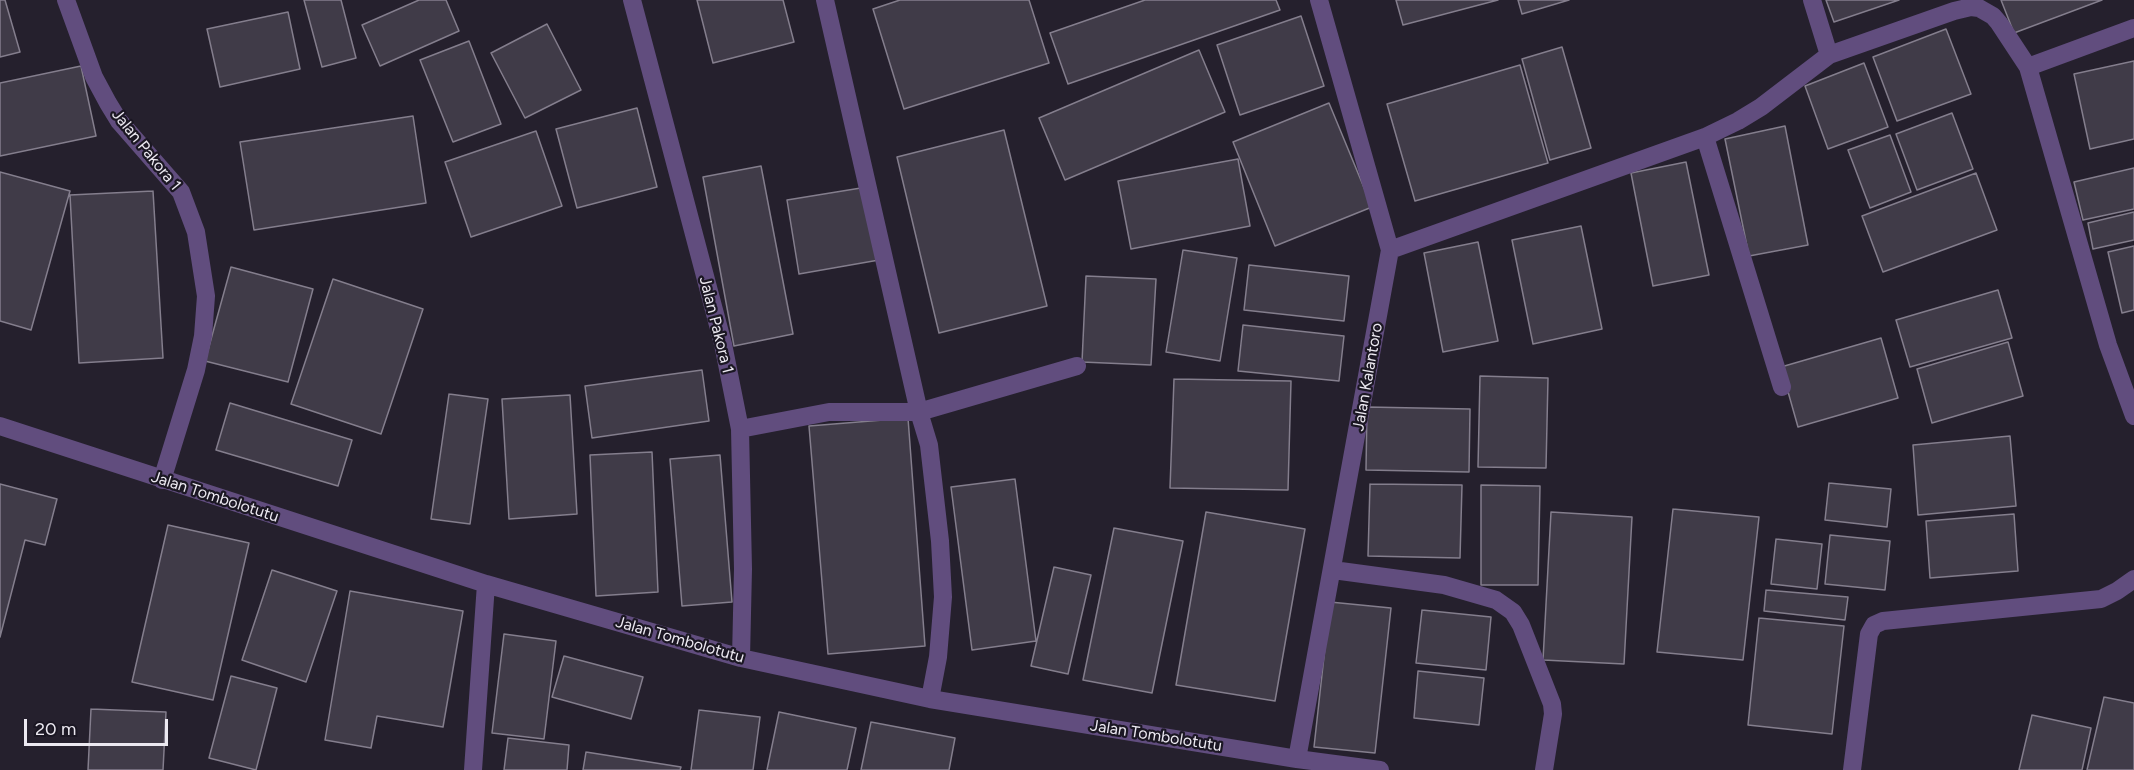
<!DOCTYPE html>
<style>
body{margin:0}
#map{position:relative;width:2134px;height:770px;overflow:hidden;background:#25202d;font-family:Figtree,sans-serif}
canvas{display:block}
.scale{position:absolute;left:24px;top:719px;width:144px;height:27px;box-sizing:border-box;border:3px solid #ece9f1;border-top:0;padding-left:8px;font-size:18px;line-height:21px;white-space:nowrap;color:#ece9f1;-webkit-text-stroke:4px #1b1723;paint-order:stroke}
</style>
<div id="map">
<canvas width="2134" height="770"></canvas>
<div class="scale">20 m</div>
</div>
<script>
const c = document.querySelector('canvas').getContext('2d');
c.lineJoin = 'round';
function paint(path, color) {
  c.fillStyle = color;
  c.fill(path, 'evenodd');
}
function toPath(rows) {
  const path = new Path2D();
  for (const r of rows) {
    path.moveTo(r[0], r[1]);
    for (let i = 2; i < r.length; i += 2) path.lineTo(r[i], r[i + 1]);
  }
  return path;
}
function strokePath(path, color, width, dash) {
  c.strokeStyle = color;
  c.lineWidth = width;
  c.lineCap = dash ? 'butt' : 'round';
  c.setLineDash(dash || []);
  c.stroke(path);
}
function write(font, color, halo, rows, align = 'center') {
  c.font = font + ' Figtree,sans-serif';
  c.lineWidth = 4.5;
  c.setLineDash([]);
  c.textBaseline = 'middle';
  c.strokeStyle = halo;
  c.fillStyle = color;
  for (const [text, x, y, turn = 0] of rows) {
    c.save();
    c.translate(x, y);
    c.rotate((+turn || 0) * Math.PI / 180);
    c.textAlign = isNaN(turn) ? turn : align;
    if (halo) c.strokeText(text, 0, 0);
    c.fillText(text, 0, 0);
    c.restore();
  }
}
const building = toPath([
 [0,0,5,0,20,52,0,57,0,0],
 [304,0,341,0,356,58,322,67,304,0],
 [419,0,446,0,459,31,380,66,362,25,419,0],
 [697,0,783,0,794,42,713,63,697,0],
 [900,0,1029,0,1049,63,904,109,873,9,900,0],
 [1145,0,1276,0,1280,10,1068,84,1050,33,1145,0],
 [1396,0,1498,0,1403,25,1396,0],
 [1518,0,1569,0,1522,14,1518,0],
 [1826,0,1899,0,1834,22,1826,0],
 [2001,0,2102,0,2014,33,2001,0],
 [288,12,300,69,220,87,207,29,288,12],
 [1301,16,1324,86,1240,115,1217,45,1301,16],
 [547,24,581,90,525,118,491,53,547,24],
 [1946,29,1971,94,1897,121,1873,57,1946,29],
 [469,41,501,124,453,142,420,60,469,41],
 [1562,47,1591,148,1550,160,1522,59,1562,47],
 [1199,50,1225,112,1065,180,1039,118,1199,50],
 [2134,61,2134,139,2090,149,2074,74,2134,61],
 [1864,63,1888,127,1828,149,1805,86,1864,63],
 [1520,65,1548,163,1415,201,1387,104,1520,65],
 [81,66,96,136,0,156,0,83,81,66],
 [1329,103,1372,207,1275,246,1233,142,1329,103],
 [637,108,657,187,577,208,556,129,637,108],
 [1952,113,1973,169,1917,190,1896,134,1952,113],
 [413,116,426,203,254,230,240,142,413,116],
 [1785,126,1808,245,1749,256,1725,139,1785,126],
 [1004,130,1047,306,939,333,897,157,1004,130],
 [536,131,562,206,471,237,445,162,536,131],
 [1890,135,1911,192,1870,208,1848,150,1890,135],
 [1238,159,1250,226,1131,249,1118,181,1238,159],
 [1686,162,1709,275,1653,286,1631,173,1686,162],
 [761,166,793,334,734,346,703,177,761,166],
 [2134,168,2134,209,2083,220,2074,182,2134,168],
 [0,172,70,191,31,330,0,321,0,172],
 [1976,173,1997,230,1883,272,1862,216,1976,173],
 [867,187,879,260,799,274,787,200,867,187],
 [153,191,163,358,79,363,70,195,153,191],
 [2134,212,2134,240,2093,249,2088,223,2134,212],
 [1581,226,1602,329,1533,344,1512,240,1581,226],
 [1478,242,1498,341,1443,352,1424,253,1478,242],
 [2134,246,2134,310,2122,313,2108,252,2134,246],
 [1183,250,1237,258,1220,361,1166,352,1183,250],
 [1249,265,1349,276,1344,321,1244,310,1249,265],
 [231,267,313,289,288,382,205,361,231,267],
 [1086,276,1156,279,1151,365,1082,362,1086,276],
 [333,279,423,309,381,434,291,404,333,279],
 [1998,290,2012,338,1910,367,1896,320,1998,290],
 [1243,325,1344,336,1339,381,1238,371,1243,325],
 [1881,338,1898,398,1798,427,1781,367,1881,338],
 [2008,342,2023,396,1932,423,1917,369,2008,342],
 [702,370,709,421,592,438,585,386,702,370],
 [1480,376,1548,378,1546,468,1478,467,1480,376],
 [1174,379,1291,381,1288,490,1170,488,1174,379],
 [449,394,488,399,470,524,431,519,449,394],
 [570,395,577,514,509,519,502,399,570,395],
 [230,403,352,440,338,486,216,450,230,403],
 [1367,407,1470,409,1469,472,1366,470,1367,407],
 [908,418,925,646,828,654,809,426,908,418],
 [2010,436,2016,506,1918,515,1913,445,2010,436],
 [652,452,658,592,596,596,590,455,652,452],
 [720,455,732,602,682,606,670,459,720,455],
 [1015,479,1036,641,972,650,951,487,1015,479],
 [1829,483,1891,489,1887,527,1825,520,1829,483],
 [0,484,57,499,45,545,25,540,0,637,0,484],
 [1370,484,1462,485,1460,558,1368,556,1370,484],
 [1481,485,1540,486,1538,585,1481,585,1481,485],
 [1673,509,1759,517,1743,660,1657,652,1673,509],
 [1206,512,1305,529,1275,701,1176,685,1206,512],
 [1551,512,1632,517,1624,664,1543,660,1551,512],
 [2014,514,2018,571,1930,578,1926,521,2014,514],
 [168,525,249,543,213,700,132,682,168,525],
 [1114,528,1183,541,1152,693,1083,680,1114,528],
 [1830,535,1890,541,1885,590,1825,584,1830,535],
 [1776,539,1822,544,1817,589,1771,584,1776,539],
 [1054,567,1091,575,1068,674,1031,666,1054,567],
 [272,570,337,591,306,682,242,660,272,570],
 [1766,590,1848,597,1845,620,1764,611,1766,590],
 [350,591,463,611,443,727,377,716,371,748,325,740,350,591],
 [1330,602,1391,608,1375,753,1314,747,1330,602],
 [1422,610,1491,617,1486,670,1416,663,1422,610],
 [1759,618,1844,626,1832,734,1748,725,1759,618],
 [504,634,556,641,544,739,492,733,504,634],
 [564,656,643,677,631,719,552,697,564,656],
 [1418,671,1484,678,1479,725,1414,718,1418,671],
 [231,676,277,688,256,770,209,758,231,676],
 [2104,697,2134,703,2134,770,2087,770,2104,697],
 [91,709,166,712,163,770,88,770,91,709],
 [699,710,760,717,753,770,691,770,699,710],
 [779,712,856,728,847,770,767,770,779,712],
 [2032,715,2091,728,2082,770,2019,770,2032,715],
 [871,722,955,738,949,770,861,770,871,722],
 [508,738,569,745,567,770,504,770,508,738],
 [586,752,681,767,680,770,583,770,586,752]
]);
paint(building, '#403b48');
strokePath(building, '#847e8d', 1.5);
strokePath(toPath([
 [66,0,94,77,108,103,119,121,181,192,196,232,206,296,203,336,196,370,162,480],
 [632,0,723,344,740,429,743,569,741,658],
 [825,0,919,412,929,445,940,541,943,597,938,657,930,699],
 [1812,0,1829,55],
 [2028,67,2134,28],
 [1705,137,1782,387],
 [1390,250,1705,137,1738,121,1761,107,1829,55,1954,11,1971,7,1979,8,1993,16,1999,23,2028,67,2108,345,2134,416],
 [0,426,486,584,741,658,930,699,1297,759,1380,770],
 [740,429,829,412,919,412,1077,366],
 [1333,570,1444,585,1496,600,1513,612,1521,625,1552,704,1553,714,1544,770],
 [1297,759,1390,250,1319,0],
 [473,770,486,584],
 [1852,770,1869,634,1874,625,1883,621,2101,599,2117,591,2134,579]
]), '#614d7e', 18);
write('16px', '#ece9f1', '#1b1723', [
 ["Jalan Pakora 1",146,150,51],
 ["Jalan Pakora 1",716,325,76],
 ["Jalan Kalantoro",1368,377,-80],
 ["Jalan Tombolotutu",215,497,18],
 ["Jalan Tombolotutu",680,640,16],
 ["Jalan Tombolotutu",1156,736,9]
]);
</script>
